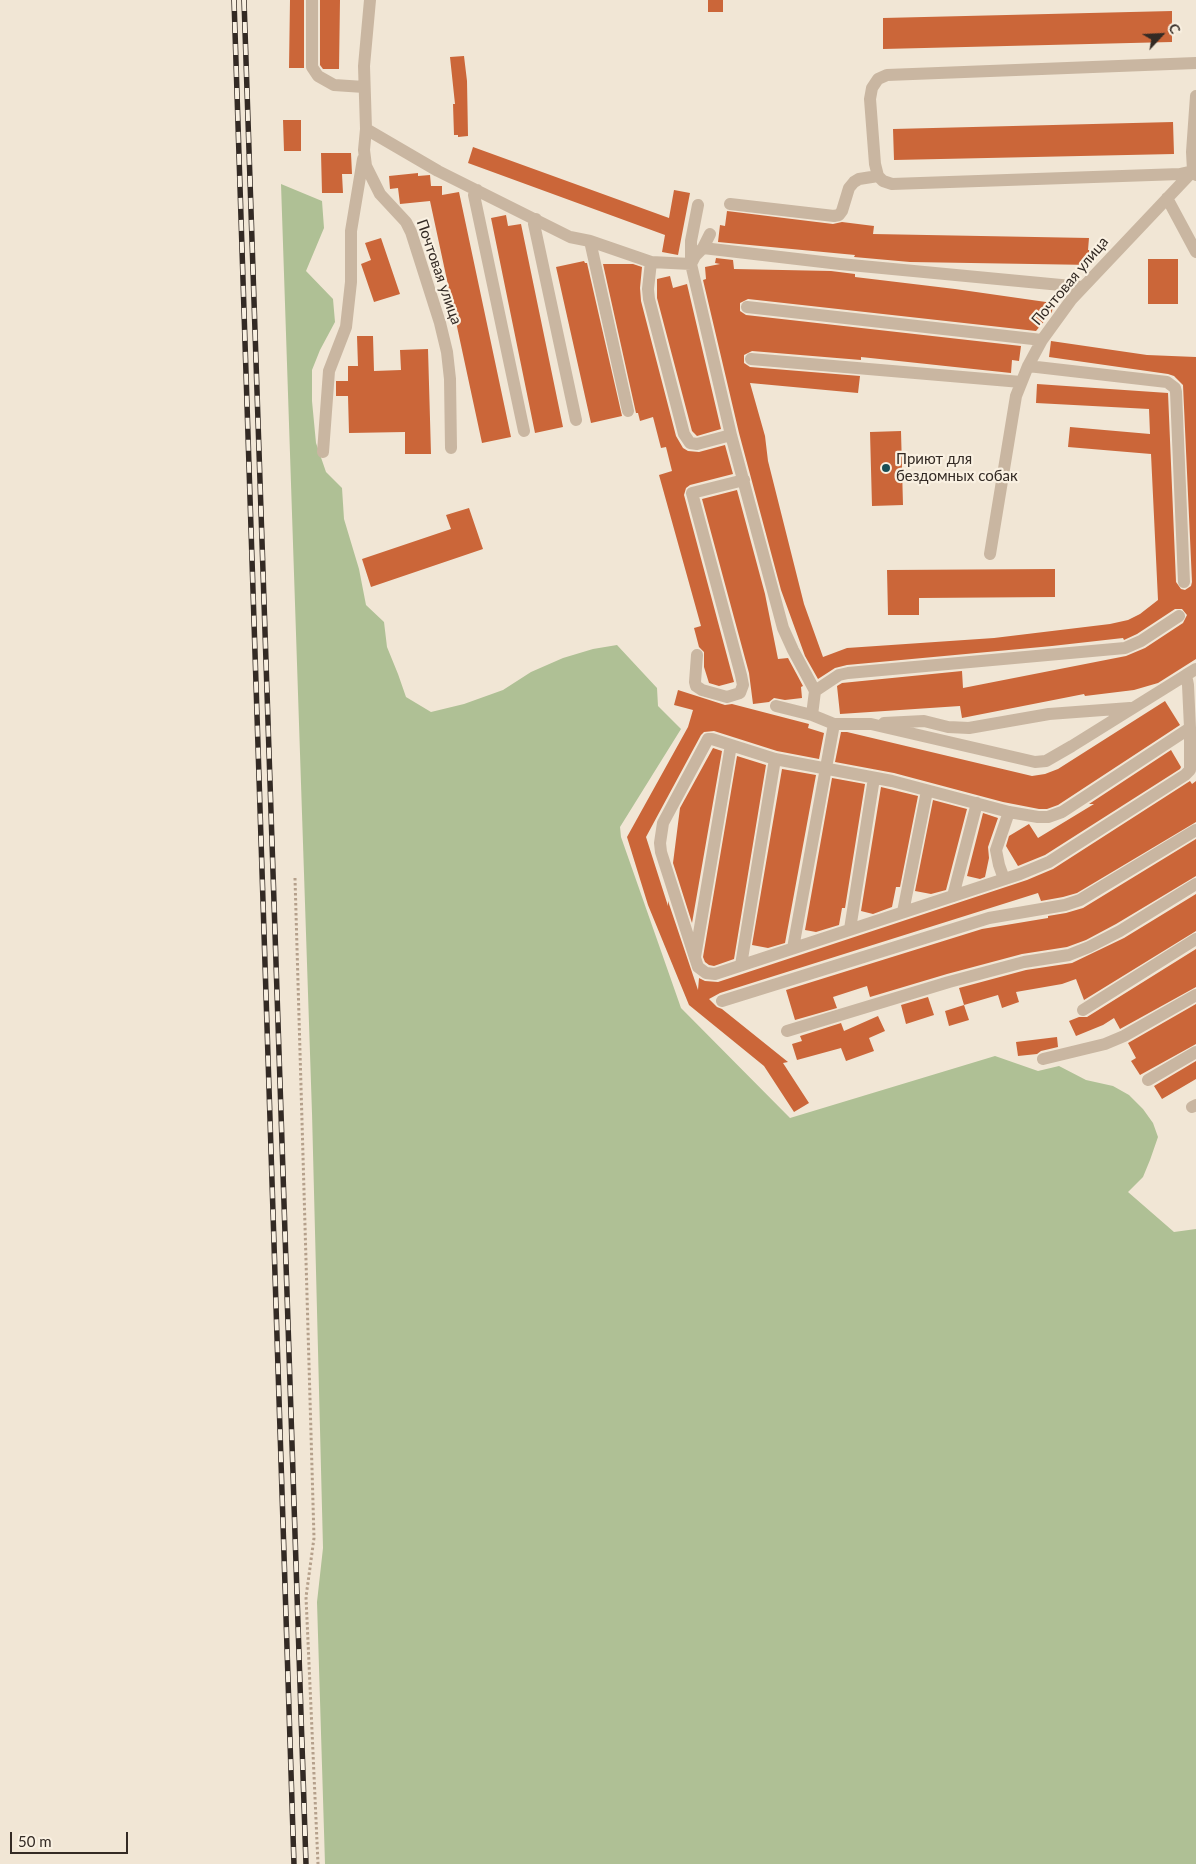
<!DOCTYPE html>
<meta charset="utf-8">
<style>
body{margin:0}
#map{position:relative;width:1196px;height:1864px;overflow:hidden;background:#f1e6d5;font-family:Lato,sans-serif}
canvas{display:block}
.north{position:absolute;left:1136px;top:10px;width:50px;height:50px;-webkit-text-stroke:4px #f9f0e1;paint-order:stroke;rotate:65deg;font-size:14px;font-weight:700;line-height:20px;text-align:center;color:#332a24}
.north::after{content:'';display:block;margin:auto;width:18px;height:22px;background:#332a24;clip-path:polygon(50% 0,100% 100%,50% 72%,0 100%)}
.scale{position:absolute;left:10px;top:1832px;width:118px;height:22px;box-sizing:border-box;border:2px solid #332a24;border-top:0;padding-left:6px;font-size:15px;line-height:18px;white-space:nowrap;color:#332a24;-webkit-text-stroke:4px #f9f0e1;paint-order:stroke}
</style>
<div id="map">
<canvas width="1196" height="1864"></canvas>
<div class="north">С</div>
<div class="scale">50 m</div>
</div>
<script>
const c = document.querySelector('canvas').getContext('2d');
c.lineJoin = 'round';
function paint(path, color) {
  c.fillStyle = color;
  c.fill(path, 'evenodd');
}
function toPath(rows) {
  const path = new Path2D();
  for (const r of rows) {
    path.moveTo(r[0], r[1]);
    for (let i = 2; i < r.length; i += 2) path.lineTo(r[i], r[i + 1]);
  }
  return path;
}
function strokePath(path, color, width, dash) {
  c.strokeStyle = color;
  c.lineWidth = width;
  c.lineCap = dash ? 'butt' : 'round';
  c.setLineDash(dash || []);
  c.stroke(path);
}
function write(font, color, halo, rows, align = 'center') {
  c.font = font + ' Lato,sans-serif';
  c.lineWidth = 4.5;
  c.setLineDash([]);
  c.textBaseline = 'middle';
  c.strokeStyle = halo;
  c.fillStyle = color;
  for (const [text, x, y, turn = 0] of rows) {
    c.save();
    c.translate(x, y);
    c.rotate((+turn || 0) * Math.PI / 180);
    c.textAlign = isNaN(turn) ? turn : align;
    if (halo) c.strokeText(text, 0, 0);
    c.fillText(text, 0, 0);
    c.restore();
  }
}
paint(toPath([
 [281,184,322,201,324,228,306,271,333,299,335,322,320,350,312,370,312,401,316,443,326,472,342,488,344,519,359,569,366,605,384,622,387,647,398,674,406,697,431,712,464,704,503,690,531,672,563,658,593,649,617,645,657,688,658,706,681,729,620,827,621,837,681,1008,790,1118,995,1056,1038,1071,1059,1066,1086,1080,1113,1086,1129,1095,1143,1109,1153,1123,1158,1137,1150,1160,1143,1177,1128,1192,1174,1232,1196,1229,1196,1864,325,1864,317,1602,323,1548,312,1113]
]), '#afc095');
paint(toPath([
 [290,0,304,0,304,68,289,68],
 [320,0,340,0,339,69,323,69,320,65],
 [708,0,723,0,723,12,708,12],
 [1172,11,1172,42,883,49,883,18],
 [464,56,467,81,468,136,458,137,458,135,454,135,453,104,455,104,450,57],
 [283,120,301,120,301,151,284,151],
 [1173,122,1174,154,894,160,893,129],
 [473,147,669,218,674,190,690,193,678,255,662,252,665,235,468,163],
 [321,153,351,153,352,174,342,174,343,193,322,193],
 [418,173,418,176,430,175,431,186,442,186,442,195,459,192,511,437,482,443,430,201,400,204,398,188,390,189,389,176],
 [727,211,833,224,842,222,874,226,873,234,1089,238,1088,250,1093,250,1093,265,910,262,854,257,855,255,718,242,720,225,725,226],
 [506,215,508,226,521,224,563,427,535,433,491,218],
 [381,238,400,294,374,302,361,264,371,260,365,243],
 [716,258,733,260,734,269,831,271,855,274,855,277,955,289,1053,303,1052,312,1036,331,748,299,740,303,740,311,746,315,1021,346,1019,361,1012,360,1011,373,861,357,861,360,752,351,744,355,744,363,750,367,860,376,858,393,750,383,765,436,768,461,804,604,823,657,847,648,994,638,1110,624,1128,620,1140,614,1158,600,1151,454,1068,447,1070,427,1150,434,1149,409,1036,403,1037,384,1168,393,1176,582,1181,589,1185,590,1191,586,1192,582,1183,385,1174,376,1168,374,1049,357,1051,341,1147,355,1196,357,1196,659,1158,683,1134,690,1085,696,1084,694,962,718,960,706,840,714,837,686,842,683,962,671,963,688,1126,656,1145,648,1183,623,1187,615,1182,609,1175,609,1137,634,1124,640,1123,638,1052,646,847,665,835,668,818,679,805,656,781,590,739,433,703,280,706,279,705,267,720,264,715,263],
 [1148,259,1178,259,1178,304,1148,304],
 [584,261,585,263,587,263,622,416,591,423,556,267],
 [603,264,633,264,642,267,640,288,641,301,676,436,683,448,688,451,699,452,725,445,733,474,690,485,686,488,684,495,734,682,719,686,709,683,704,667,704,652,699,647,694,628,701,626,659,475,672,471,666,447,661,448,653,417,640,421,638,413,636,413],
 [670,276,673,288,687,284,721,429,697,436,692,431,657,298,657,279],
 [357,336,373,336,374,371,401,370,400,350,428,349,431,454,405,454,405,432,349,433,348,396,336,396,336,381,348,381,348,366,358,366],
 [901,431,903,505,872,506,870,432],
 [737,490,765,594,778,659,788,658,803,686,801,687,802,698,785,700,774,698,769,702,753,704,749,673,702,499],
 [469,508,483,549,371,587,362,559,451,529,446,515],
 [1055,569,1055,597,919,598,919,615,888,615,887,570],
 [678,690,725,705,732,704,809,724,808,728,824,733,819,759,777,751,714,731,704,732,701,735,646,837,668,906,668,901,698,990,699,978,705,981,718,982,1027,880,1053,869,1190,781,1192,784,1196,781,1196,822,1077,893,1063,897,1041,901,1038,893,720,993,709,999,717,1007,722,1009,788,1062,783,1063,809,1103,794,1112,764,1066,689,1005,648,905,627,837,688,727,693,710,674,705],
 [1165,701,1180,725,1058,805,1047,809,1039,809,1003,802,894,773,835,762,841,732,847,732,1032,776,1045,774,1058,769],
 [713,748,722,751,692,923,673,863,680,808],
 [1171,750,1181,767,1180,769,1045,855,1018,866,1006,846,1009,836,1029,824,1038,838,1094,804,1089,804],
 [737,756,766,765,734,959,714,966,709,965,705,962,703,957],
 [782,769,816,775,785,943,768,948,752,945],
 [832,778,865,784,845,908,842,908,839,925,816,932,805,930],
 [881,787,918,796,900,887,896,887,892,907,873,914,861,911],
 [933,800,967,809,946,890,931,894,915,891],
 [983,813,998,818,988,847,989,858,985,877,980,879,967,876],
 [1196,839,1196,876,1116,924,1086,940,1067,947,1022,954,947,974,870,997,867,986,833,997,837,1008,795,1020,786,990,982,929,1048,918,1048,916,1066,913,1083,908],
 [1196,894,1196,931,1084,1000,1076,979,1062,984,1016,992,1019,1002,1002,1008,998,995,964,1005,959,988,1026,970,1072,963,1124,938],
 [1196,949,1196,987,1120,1029,1114,1018,1103,1025,1076,1036,1069,1021,1079,1017,1087,1017],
 [928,997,934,1015,906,1024,901,1005],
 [1196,1004,1196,1044,1140,1075,1131,1061,1136,1058,1128,1043],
 [964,1005,969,1020,949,1026,945,1011],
 [878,1016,885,1031,869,1038,874,1051,846,1061,841,1048,797,1060,792,1044,802,1041,800,1036,841,1023,844,1031],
 [1057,1037,1058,1047,1041,1051,1037,1054,1018,1056,1016,1042],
 [1196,1061,1196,1079,1162,1099,1154,1086]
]), '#cb6639');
strokePath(toPath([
 [295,878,314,1538,306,1597,318,1864]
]), '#b5a08b', 3, [2.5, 2.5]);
strokePath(toPath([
 [312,0,312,67,318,76,334,85,364,87],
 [370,0,364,66,366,129,364,150,366,166,380,194,406,222,411,232,440,323,447,352,450,379,451,448],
 [1196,96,1192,152,1193,171,1196,175],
 [366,129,438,171,570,237,590,241,651,262,691,264,691,241,698,205],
 [1193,171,1180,174,892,184,883,181,878,176,875,164,870,99,872,88,878,79,887,75,1196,63],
 [477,190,474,195,524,431],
 [1167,198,1196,252],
 [730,204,834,216,839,215,842,211,849,188,854,182,859,179,878,176],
 [536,219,534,224,576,420],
 [710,234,703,248,695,256,691,264,731,435,783,628,793,650,815,691],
 [590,241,628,411],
 [703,248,840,264,1082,287],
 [651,262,648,289,649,299,684,434,690,443,697,444,731,435],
 [747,307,1042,340],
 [751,359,1021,382],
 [1028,366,1167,382,1175,388,1176,392,1184,582],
 [323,452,329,371,346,327,351,282,351,231,363,159],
 [990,554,1016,396,1028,366,1042,340,1071,300,1193,171],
 [697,655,695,682,696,686,702,690,727,697,740,693,743,685,741,675,692,493,744,480],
 [776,706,812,715,834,724,871,724,1035,762,1046,761,1072,746,1186,675],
 [812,715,815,691,839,675,848,673,1125,648,1141,641,1179,616],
 [884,723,924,721,948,727,969,728,1049,714,1130,708],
 [1190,728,1062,812,1048,817,1038,817,1009,812,892,781,775,759,712,739,708,739,663,823,660,843,661,852,698,967,706,973,715,974,1020,874,1049,862,1185,775,1190,770,1190,728,1188,685,1186,675,1196,669],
 [1004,879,999,865,996,850,1009,812],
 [953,896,977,803],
 [903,912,927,791],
 [850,929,874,778],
 [793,948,834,724],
 [695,957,731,745],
 [741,965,775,759],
 [722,1001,989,918,1065,905,1080,900,1196,830],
 [1083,1010,1196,939],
 [787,1031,949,982,1024,962,1069,955,1089,947,1120,931,1196,884],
 [1043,1059,1105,1044,1124,1036,1196,995],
 [1148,1080,1196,1052],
 [1192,1107,1196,1105]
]), '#c9b6a1', 12);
const rail = toPath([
 [234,0,294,1864],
 [244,0,306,1864]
]);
strokePath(rail, '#332a24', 5.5);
strokePath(rail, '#f9f0e1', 4, [11]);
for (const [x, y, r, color] of [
 [886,468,5,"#194e56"]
]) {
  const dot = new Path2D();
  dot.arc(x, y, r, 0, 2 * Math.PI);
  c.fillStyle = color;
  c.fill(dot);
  strokePath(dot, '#f9f0e1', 2);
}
write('15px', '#332a24', '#f9f0e1', [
 ["Почтовая улица",439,272,71],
 ["Почтовая улица",1070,281,-50]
]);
write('15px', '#332a24', '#f9f0e1', [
 ["Приют для",896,459],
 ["бездомных собак",896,476]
], 'left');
</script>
